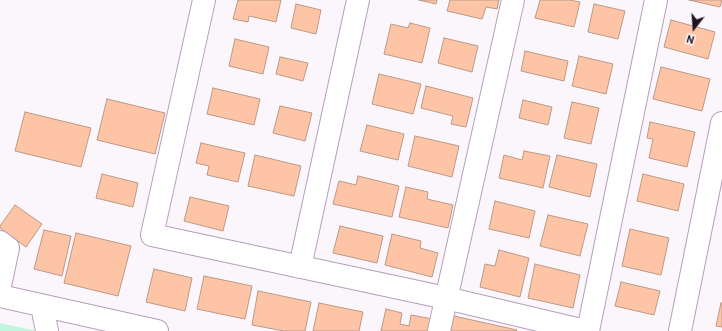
<!DOCTYPE html>
<style>
body{margin:0}
#map{position:relative;width:722px;height:331px;overflow:hidden;background:#fbf6fc;font-family:"PT Sans",sans-serif}
canvas{display:block}
.north{position:absolute;left:674px;top:8px;width:40px;height:40px;-webkit-text-stroke:3px #fbf6fc;paint-order:stroke;rotate:197deg;font-size:11px;font-weight:700;line-height:16px;text-align:center;color:#1d141f}
.north::after{content:'';display:block;margin:auto;width:14px;height:18px;background:#1d141f;clip-path:polygon(50% 0,100% 100%,50% 72%,0 100%)}
</style>
<div id="map">
<canvas width="722" height="331"></canvas>
<div class="north">N</div>
</div>
<script>
const c = document.querySelector('canvas').getContext('2d');
c.lineJoin = 'round';
function paint(path, color) {
  c.fillStyle = color;
  c.fill(path, 'evenodd');
}
function toPath(rows) {
  const path = new Path2D();
  for (const r of rows) {
    path.moveTo(r[0], r[1]);
    for (let i = 2; i < r.length; i += 2) path.lineTo(r[i], r[i + 1]);
  }
  return path;
}
function strokePath(path, color, width, dash) {
  c.strokeStyle = color;
  c.lineWidth = width;
  c.lineCap = dash ? 'butt' : 'round';
  c.setLineDash(dash || []);
  c.stroke(path);
}
paint(toPath([
 [0,323,37,331,0,331]
]), '#c0f6db');
const building = toPath([
 [238,0,281,0,276,22,249,16,248,22,233,19,238,0],
 [419,0,437,0,436,4,419,0],
 [450,0,499,0,497,9,486,7,482,19,447,11,450,0],
 [540,0,570,0,580,2,574,27,535,18,540,0],
 [689,0,722,0,720,7,689,0],
 [296,4,321,10,316,34,291,28,296,4],
 [594,4,625,11,618,39,588,32,594,4],
 [671,20,715,32,708,59,664,47,671,20],
 [410,23,430,28,422,63,384,54,391,24,408,28,410,23],
 [444,38,478,46,472,72,438,63,444,38],
 [235,39,269,47,263,74,229,66,235,39],
 [525,51,568,61,564,81,521,71,525,51],
 [579,56,613,64,606,94,572,86,579,56],
 [280,57,308,63,303,81,276,74,280,57],
 [661,67,710,79,702,111,653,99,661,67],
 [379,74,421,84,413,114,372,104,379,74],
 [426,86,473,98,466,127,451,124,453,116,421,108,426,86],
 [213,88,260,99,254,125,207,114,213,88],
 [107,99,165,113,155,154,97,140,107,99],
 [523,100,552,107,548,125,519,118,523,100],
 [572,102,599,108,591,144,564,138,572,102],
 [280,106,312,113,305,141,273,133,280,106],
 [25,112,91,128,81,167,15,151,25,112],
 [650,122,695,132,687,167,649,158,653,139,647,138,650,122],
 [367,125,404,134,398,160,360,151,367,125],
 [415,136,459,146,452,177,408,166,415,136],
 [201,143,245,153,238,182,207,175,209,166,196,163,201,143],
 [524,151,550,156,543,188,499,178,504,155,522,160,524,151],
 [255,155,301,166,294,196,248,186,255,155],
 [557,155,597,164,590,197,549,187,557,155],
 [102,174,138,183,133,207,96,198,102,174],
 [643,174,684,184,678,211,637,201,643,174],
 [358,176,399,186,392,217,333,204,339,181,356,185,358,176],
 [406,187,428,192,427,199,453,205,448,228,399,217,406,187],
 [190,197,229,206,223,231,184,221,190,197],
 [495,201,535,211,529,238,489,229,495,201],
 [15,205,42,224,26,247,0,228,0,226,15,205],
 [548,215,588,224,580,256,540,246,548,215],
 [340,226,383,236,377,263,333,253,340,226],
 [630,229,669,238,661,275,622,266,630,229],
 [44,230,71,236,62,276,34,269,44,230],
 [76,233,131,246,118,296,64,283,76,233],
 [392,234,421,241,420,248,438,253,432,277,385,265,392,234],
 [499,250,529,258,520,297,480,287,485,264,495,266,499,250],
 [535,264,580,275,573,308,528,298,535,264],
 [154,269,192,278,185,311,146,302,154,269],
 [204,276,252,286,245,319,197,309,204,276],
 [621,282,660,291,654,315,615,306,621,282],
 [258,291,311,302,305,331,284,331,252,325,258,291],
 [319,303,363,312,359,331,313,331,319,303],
 [721,303,722,303,722,327,716,326,721,303],
 [386,309,402,313,400,324,409,326,411,315,433,319,431,331,381,331,386,309],
 [454,316,517,330,516,331,450,331,454,316]
]);
paint(building, '#fdc5a6');
strokePath(building, '#bc9986', 1);
const minor = toPath([
 [204,0,152,235,446,298,585,331],
 [0,242,8,248,0,286],
 [300,267,358,0],
 [0,296,157,331],
 [42,306,47,331],
 [439,331,513,0],
 [588,331,656,0],
 [680,331,722,123]
]);
strokePath(minor, '#b69ebb', 24);
strokePath(minor, '#fff', 22);
</script>
